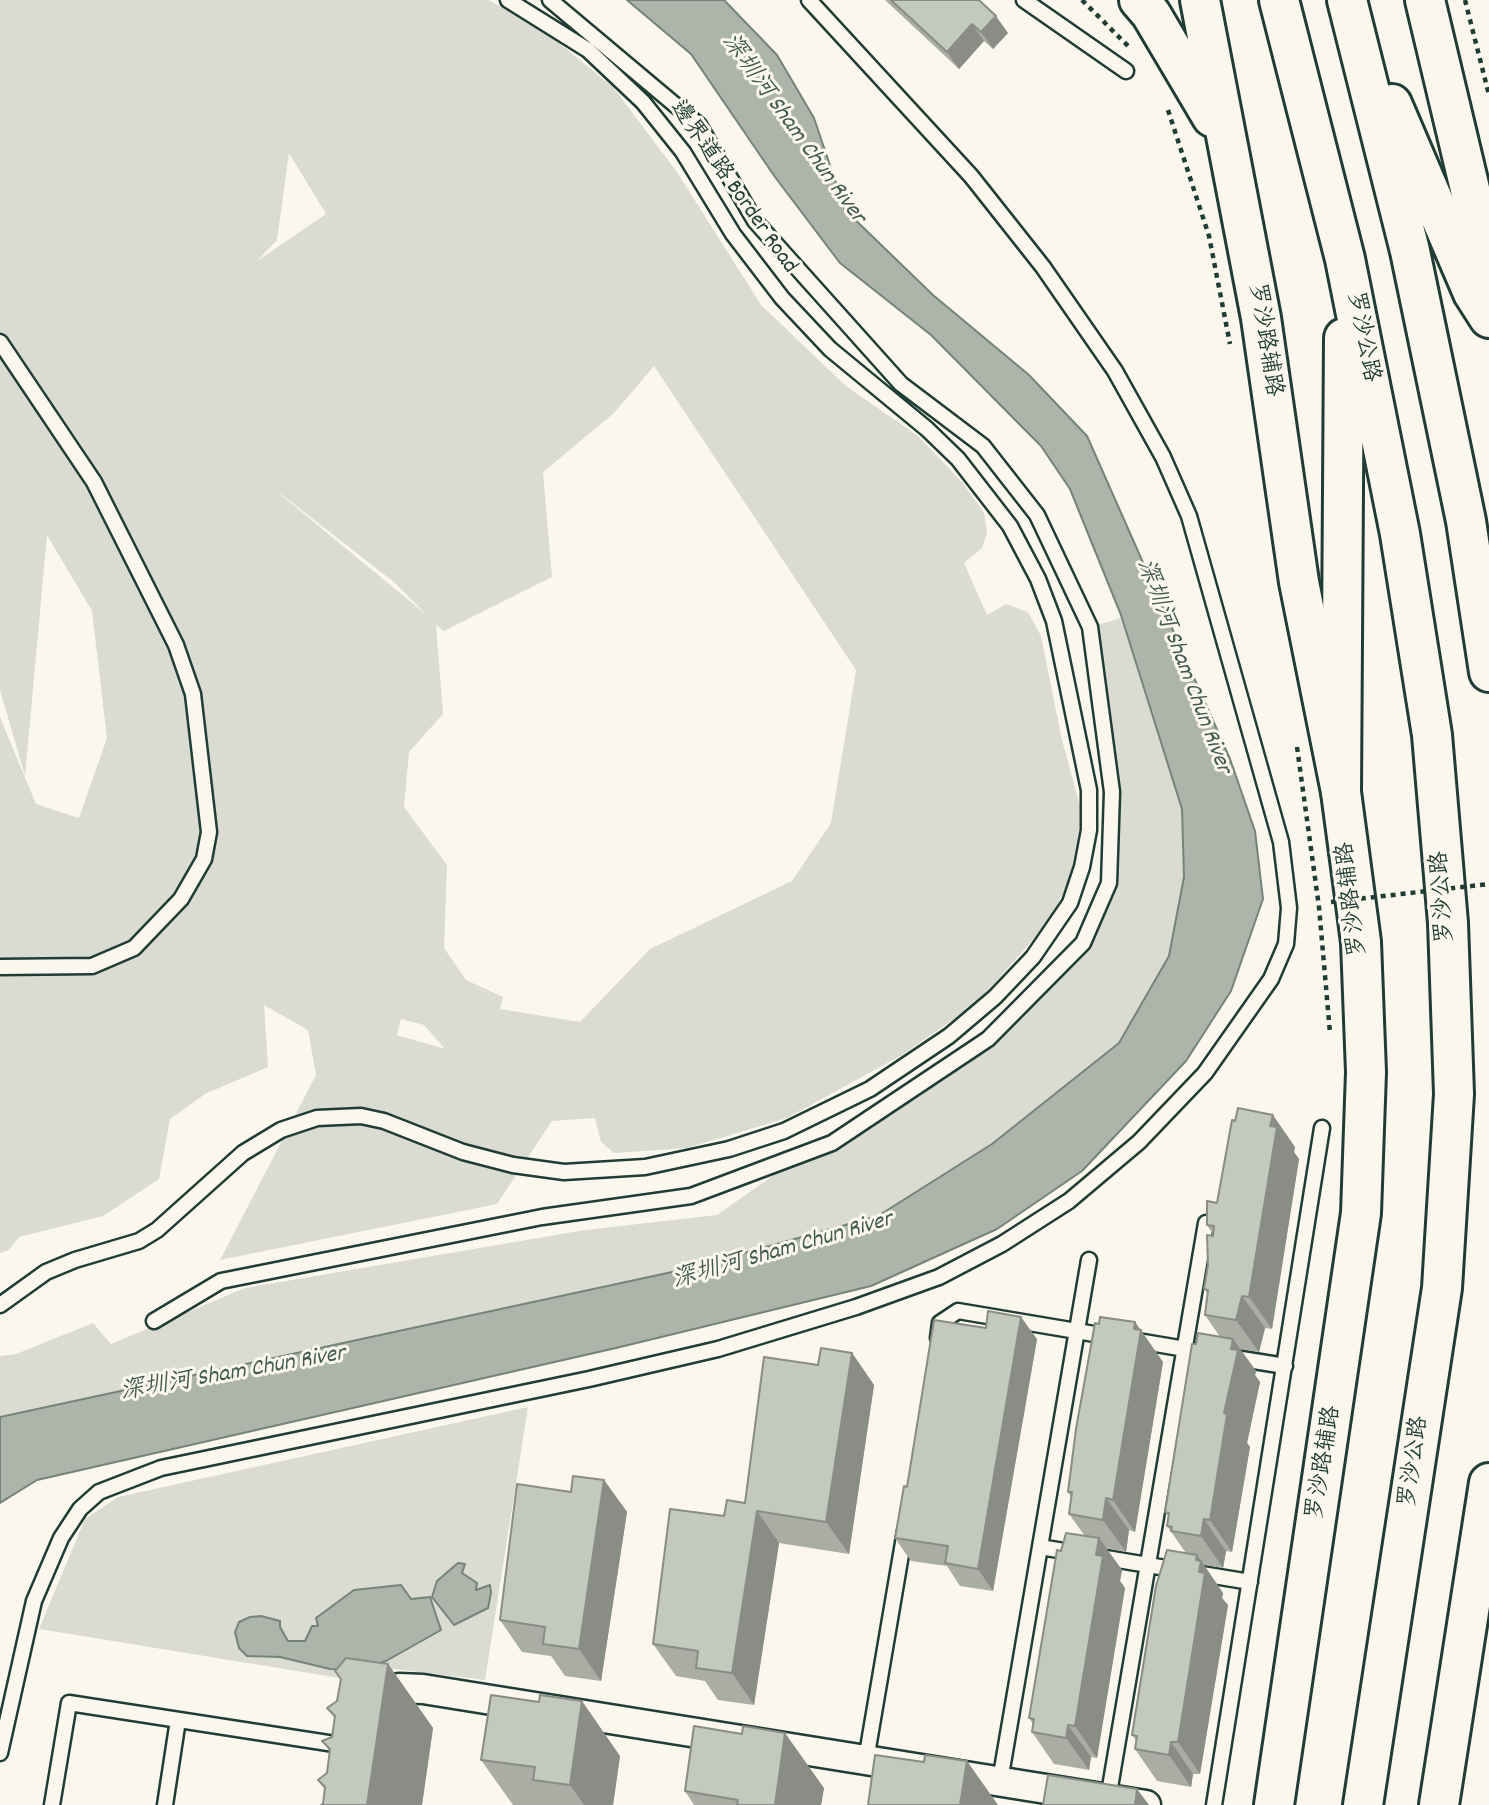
<!DOCTYPE html>
<meta charset="utf-8">
<style>
body{margin:0}
canvas{display:block;background:#fbf7ec}
</style>
<canvas width="1489" height="1805"></canvas>
<script>
const c = document.querySelector('canvas').getContext('2d');
c.lineJoin = 'round';
function paint(path, color) {
  c.fillStyle = color;
  c.fill(path, 'evenodd');
}
function toPath(rows) {
  const path = new Path2D();
  for (const r of rows) {
    path.moveTo(r[0], r[1]);
    for (let i = 2; i < r.length; i += 2) path.lineTo(r[i], r[i + 1]);
  }
  return path;
}
function strokePath(path, color, width, dash) {
  c.strokeStyle = color;
  c.lineWidth = width;
  c.lineCap = dash ? 'butt' : 'round';
  c.setLineDash(dash || []);
  c.stroke(path);
}
function write(font, color, halo, rows, align = 'center') {
  c.font = font + ' Dekko,"LXGW WenKai TC",sans-serif';
  c.lineWidth = 6;
  c.setLineDash([]);
  c.textBaseline = 'middle';
  c.strokeStyle = halo;
  c.fillStyle = color;
  for (const [text, x, y, turn = 0] of rows) {
    c.save();
    c.translate(x, y);
    c.rotate((+turn || 0) * Math.PI / 180);
    c.textAlign = isNaN(turn) ? turn : align;
    if (halo) c.strokeText(text, 0, 0);
    c.fillText(text, 0, 0);
    c.restore();
  }
}
paint(toPath([
 [0,0,489,0,544,31,613,87,677,172,761,305,846,386,918,436,963,483,984,513,987,533,982,548,964,563,987,615,1006,604,1028,612,1041,636,1062,740,1082,813,1069,882,1047,924,977,1003,902,1055,787,1118,687,1148,614,1153,601,1142,595,1118,552,1121,497,1204,220,1260,316,1075,308,1030,264,1005,268,1067,205,1094,170,1119,159,1179,103,1216,19,1237,9,1250,0,1253,0,717,36,804,79,818,107,738,92,611,47,535,25,776,0,690],
 [289,153,326,214,257,261,277,240],
 [654,366,856,670,831,823,792,881,650,949,580,1022,500,1009,503,997,466,980,444,948,447,865,404,807,409,752,443,714,436,625,444,631,552,577,543,472,614,413],
 [281,494,395,583,428,616,281,495],
 [401,1019,424,1025,445,1049,397,1035],
 [1141,612,1226,931,1141,1068,894,1245,0,1445,0,1356,16,1354,93,1323,111,1344,245,1288,585,1230,717,1215,805,1153,988,1039,1088,931,1110,860,1109,770,1090,627],
 [528,1407,485,1680,394,1669,352,1680,39,1629,85,1519,118,1497]
]), '#dbdcd1');
const water = toPath([
 [627,0,724,0,777,55,814,118,845,210,933,295,1029,375,1087,436,1230,759,1255,831,1263,899,1231,991,1186,1061,1082,1171,997,1229,871,1286,616,1348,37,1480,0,1503,0,1417,686,1269,878,1216,992,1144,1119,1043,1169,956,1184,877,1182,809,1121,615,1070,489,1041,446,931,335,840,263,775,177,691,54,627,0],
 [458,1563,465,1564,462,1573,477,1583,476,1590,490,1585,491,1593,488,1608,454,1625,432,1597,437,1581,458,1563],
 [401,1585,411,1599,430,1597,441,1630,386,1661,358,1670,330,1669,280,1657,247,1656,239,1648,235,1632,239,1622,250,1617,261,1616,280,1621,280,1627,288,1641,305,1641,312,1626,318,1626,316,1618,354,1590,401,1585]
]);
paint(water, '#adb4aa');
strokePath(water, '#74847b', 2);
const service = toPath([
 [1024,0,1126,71],
 [0,342,94,482,176,645,193,694,209,832,204,859,181,899,134,948,92,966,0,967],
 [0,1305,46,1272,75,1260,139,1241,157,1230,243,1153,281,1130,317,1118,361,1116,384,1121,463,1152,513,1165,564,1172,645,1167,729,1149,784,1131,870,1089,949,1036,995,997,1033,957,1070,903,1082,867,1089,830,1089,790,1054,621,1038,579,1010,526,958,459,927,429,830,349,782,298,733,234,683,152,643,102,588,50,508,0],
 [154,1321,221,1281,542,1217,691,1196,832,1143,988,1039,1083,943,1109,883,1112,792,1090,627,1037,515,983,446,901,384,755,221,699,125,550,0],
 [938,1338,940,1323,958,1311,1112,1337],
 [1132,1340,1209,1353],
 [1229,1357,1285,1366],
 [1040,1547,1250,1582],
 [0,1753,34,1601,61,1538,80,1509,99,1492,161,1468,589,1379,718,1349,856,1307,939,1277,1002,1244,1069,1201,1139,1142,1205,1073,1271,979,1286,944,1289,908,1281,842,1189,516,1163,457,1115,371,1043,267,971,176,809,0],
 [866,1760,905,1531],
 [1000,1781,1089,1260],
 [1108,1799,1206,1223],
 [52,1805,69,1703,341,1745],
 [165,1805,178,1720],
 [1214,1805,1322,1128]
]);
const minor = toPath([
 [372,1704,399,1688,423,1689,1146,1805]
]);
const primary = toPath([
 [1139,0,1151,14,1212,117],
 [1200,0,1261,318,1299,582,1341,792,1361,942,1366,1072,1361,1213,1274,1805],
 [1425,0,1489,269]
]);
const trunk = toPath([
 [1279,0,1345,259,1400,534,1432,735,1448,923,1454,1094,1442,1288,1363,1805],
 [1347,0,1410,251,1466,521,1489,672],
 [1392,104,1473,293,1489,318],
 [1341,792,1344,338],
 [1439,1805,1489,1483]
]);
strokePath(service, '#1f3d34', 19);
strokePath(minor, '#1f3d34', 33);
strokePath(primary, '#1f3d34', 44);
strokePath(trunk, '#1f3d34', 44);
strokePath(toPath([
 [1082,0,1129,47],
 [1465,0,1489,95],
 [1168,110,1209,236,1230,344],
 [1297,747,1319,907,1330,1033]
]), '#1f3d34', 4.5, [5, 5]);
strokePath(service, '#fbf7ec', 14);
strokePath(minor, '#fbf7ec', 28);
strokePath(primary, '#fbf7ec', 38);
strokePath(trunk, '#fbf7ec', 38);
strokePath(toPath([
 [1331,902,1489,884]
]), '#1f3d34', 4.5, [5, 5]);
paint(toPath([
 [885,0,979,0,1008,33,993,49,984,41,959,69],
 [1295,1147,1294,1152,1299,1159,1272,1329,1265,1328,1259,1352,1240,1349,1256,1371,1255,1375,1260,1382,1247,1443,1250,1447,1232,1552,1226,1551,1223,1568,1204,1565,1223,1593,1222,1598,1228,1605,1200,1774,1193,1774,1191,1787,1157,1781,1135,1749,1136,1740,1132,1735,1186,1553,1167,1526,1169,1517,1165,1512,1196,1344,1220,1337,1205,1315,1208,1294,1204,1289,1213,1234,1207,1225,1217,1203],
 [1135,1322,1163,1362,1135,1532,1129,1530,1126,1552,1106,1548,1122,1570,1120,1581,1125,1588,1097,1758,1091,1757,1089,1770,1054,1764,1032,1732,1033,1724,1029,1718,1061,1551,1085,1536,1069,1514,1071,1497,1068,1492,1099,1324],
 [1037,1339,993,1591,960,1586,947,1566,911,1561,895,1538,907,1487],
 [852,1353,874,1385,849,1554,779,1543,754,1705,718,1700,705,1681,676,1676,653,1644,745,1503,818,1365],
 [604,1480,627,1512,601,1681,565,1676,551,1656,522,1652,500,1620,571,1492],
 [388,1664,433,1728,422,1805,321,1805,323,1804,325,1790,318,1780,327,1773,330,1752,322,1741,332,1737,335,1719,327,1708],
 [620,1756,613,1805,513,1805,481,1760],
 [824,1788,821,1805,694,1805,685,1791]
]), '#a9ada3');
paint(toPath([
 [996,16,1008,33,993,49,981,32],
 [972,24,984,41,959,69,947,52],
 [1273,1115,1295,1147,1294,1152,1299,1159,1272,1329,1249,1297,1270,1126],
 [1242,1296,1265,1328,1259,1352,1236,1320],
 [1021,1317,1037,1339,993,1591,978,1569],
 [1135,1322,1163,1362,1135,1532,1113,1500],
 [1233,1339,1256,1371,1255,1375,1260,1382,1247,1443,1250,1447,1232,1552,1210,1520],
 [852,1353,874,1385,849,1554,826,1522],
 [604,1480,627,1512,601,1681,579,1649],
 [1106,1498,1129,1530,1126,1552,1103,1520],
 [757,1511,779,1543,754,1705,732,1673],
 [1204,1519,1226,1551,1223,1568,1201,1536],
 [1099,1538,1122,1570,1120,1581,1125,1588,1097,1758,1075,1726,1096,1555],
 [1197,1555,1223,1593,1222,1598,1228,1605,1200,1774,1178,1742,1199,1572,1196,1560],
 [388,1664,433,1728,422,1805,367,1805],
 [582,1701,620,1756,613,1805,584,1805,570,1785],
 [1068,1725,1091,1757,1089,1770,1066,1738],
 [785,1733,824,1788,821,1805,775,1805],
 [1171,1742,1193,1774,1191,1787,1169,1755],
 [967,1761,998,1805,960,1805],
 [1137,1789,1149,1805,1135,1805]
]), '#898d85');
const building = toPath([
 [891,0,979,0,996,16,981,32,972,24,947,52,891,0],
 [1238,1108,1273,1115,1270,1126,1277,1127,1249,1297,1242,1296,1236,1320,1205,1315,1208,1290,1204,1289,1208,1265,1207,1235,1213,1236,1214,1226,1207,1225,1207,1201,1217,1203,1232,1120,1235,1121,1238,1108],
 [988,1311,1021,1317,978,1569,945,1563,948,1546,895,1538,904,1486,907,1487,934,1320,986,1328,988,1311],
 [1100,1317,1135,1322,1134,1329,1141,1330,1113,1500,1106,1498,1103,1520,1069,1514,1072,1492,1068,1492,1076,1429,1095,1323,1099,1324,1100,1317],
 [1198,1333,1233,1339,1231,1349,1238,1350,1224,1413,1227,1415,1210,1520,1204,1519,1201,1536,1171,1531,1172,1527,1167,1526,1169,1513,1165,1512,1192,1344,1196,1344,1198,1333],
 [821,1348,852,1353,826,1522,757,1511,732,1673,696,1668,698,1651,653,1644,670,1509,724,1516,727,1500,745,1503,764,1357,818,1365,821,1348],
 [573,1476,604,1480,579,1649,543,1644,545,1627,500,1620,517,1484,571,1492,573,1476],
 [1066,1533,1099,1538,1096,1555,1103,1556,1075,1726,1068,1725,1066,1738,1032,1732,1034,1719,1029,1718,1057,1550,1061,1551,1066,1533],
 [1167,1550,1197,1555,1196,1560,1201,1561,1199,1572,1205,1573,1178,1742,1171,1742,1169,1755,1135,1749,1137,1736,1132,1735,1156,1586,1167,1550],
 [346,1658,388,1664,367,1805,321,1805,323,1804,325,1787,318,1780,327,1773,330,1749,322,1741,332,1737,335,1716,327,1708,337,1701,341,1679,335,1671,346,1658],
 [491,1695,539,1702,540,1695,582,1701,570,1785,533,1780,535,1767,481,1760,491,1695],
 [694,1726,742,1734,743,1726,785,1733,775,1805,737,1805,738,1800,685,1791,694,1726],
 [875,1755,924,1762,925,1755,967,1761,960,1805,868,1805,875,1755],
 [1048,1775,1137,1789,1135,1805,1043,1805,1048,1775]
]);
paint(building, '#c4c9be');
strokePath(building, '#898d85', 2);
write('23px', '#1f3d34', '#fbf7ec', [
 ["邊界道路 Border Road",732,188,55],
 ["罗沙公路",1361,337,79],
 ["罗沙路辅路",1263,340,81],
 ["罗沙公路",1445,897,-94],
 ["罗沙路辅路",1354,899,-97],
 ["罗沙公路",1416,1462,-82],
 ["罗沙路辅路",1326,1463,-81]
]);
write('italic 24px', '#425b52', '#fbf7ec', [
 ["深圳河 Sham Chun River",792,130,54],
 ["深圳河 Sham Chun River",1182,667,69],
 ["深圳河 Sham Chun River",783,1252,-16],
 ["深圳河 Sham Chun River",233,1375,-10]
]);
</script>
